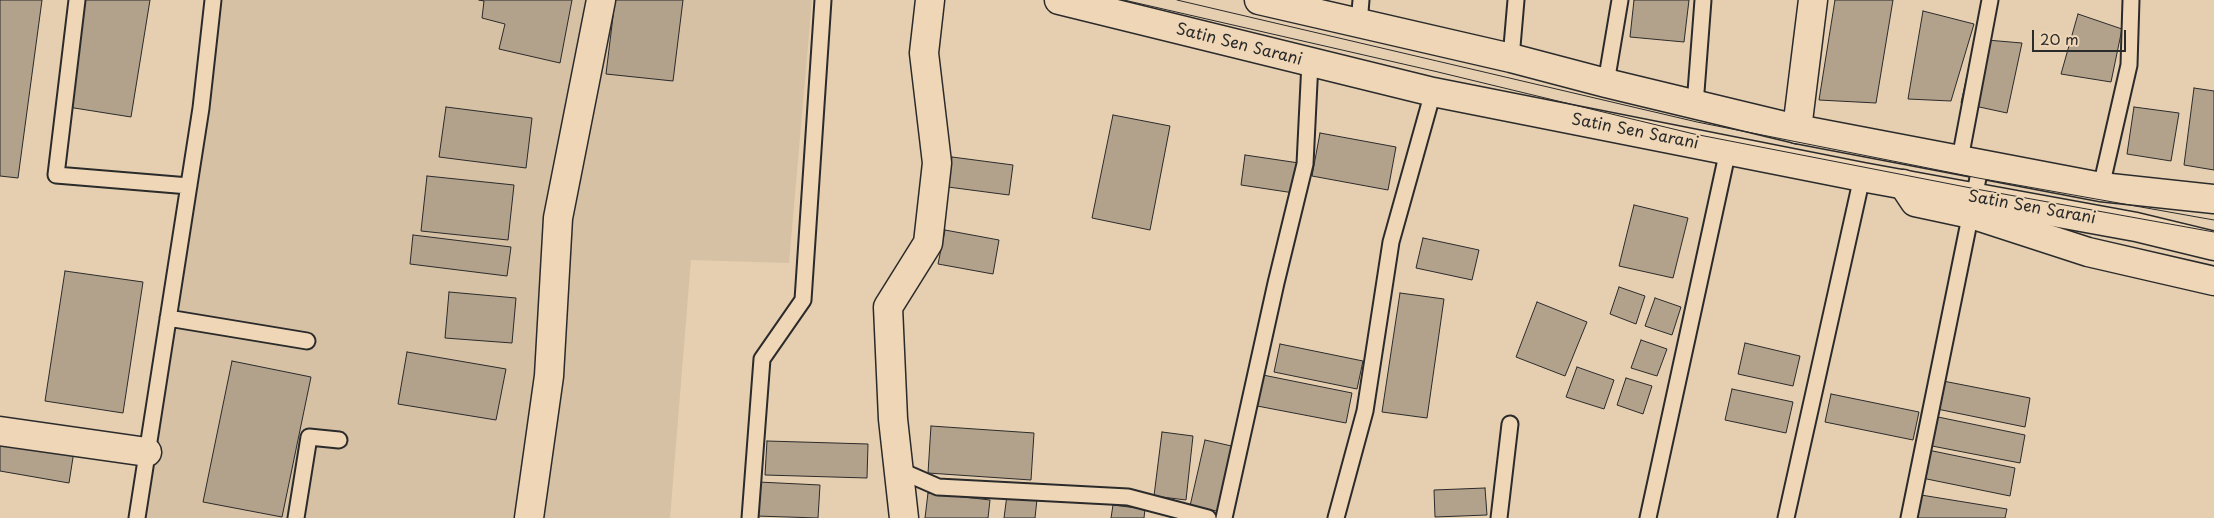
<!DOCTYPE html>
<style>
body{margin:0}
#map{position:relative;width:2214px;height:518px;overflow:hidden;background:#e6cfb0;font-family:"Playpen Sans",sans-serif}
canvas{display:block}
.scale{position:absolute;left:2032px;top:30px;width:94px;height:22px;box-sizing:border-box;border:2px solid #2b2b2b;border-top:0;padding-left:6px;font-size:15px;line-height:18px;white-space:nowrap;color:#2b2b2b;-webkit-text-stroke:4px #eed6b6;paint-order:stroke}
</style>
<div id="map">
<canvas width="2214" height="518"></canvas>
<div class="scale">20 m</div>
</div>
<script>
const c = document.querySelector('canvas').getContext('2d');
c.lineJoin = 'round';
function paint(path, color) {
  c.fillStyle = color;
  c.fill(path, 'evenodd');
}
function toPath(rows) {
  const path = new Path2D();
  for (const r of rows) {
    path.moveTo(r[0], r[1]);
    for (let i = 2; i < r.length; i += 2) path.lineTo(r[i], r[i + 1]);
  }
  return path;
}
function strokePath(path, color, width, dash) {
  c.strokeStyle = color;
  c.lineWidth = width;
  c.lineCap = dash ? 'butt' : 'round';
  c.setLineDash(dash || []);
  c.stroke(path);
}
function write(font, color, halo, rows, align = 'center') {
  c.font = font + ' "Playpen Sans",sans-serif';
  c.lineWidth = 4;
  c.setLineDash([]);
  c.textBaseline = 'middle';
  c.strokeStyle = halo;
  c.fillStyle = color;
  for (const [text, x, y, turn = 0] of rows) {
    c.save();
    c.translate(x, y);
    c.rotate((+turn || 0) * Math.PI / 180);
    c.textAlign = isNaN(turn) ? turn : align;
    if (halo) c.strokeText(text, 0, 0);
    c.fillText(text, 0, 0);
    c.restore();
  }
}
paint(toPath([
 [223,0,812,0,789,263,691,260,670,518,146,518]
]), '#d6c1a5');
const building = toPath([
 [0,0,42,0,18,178,0,176,0,0],
 [85,0,150,0,131,117,68,107,85,0],
 [479,0,572,0,560,63,499,49,505,24,482,18,484,1,479,0],
 [615,0,683,0,673,81,606,74,615,0],
 [1634,0,1689,0,1684,42,1630,37,1634,0],
 [1835,0,1893,0,1876,103,1819,100,1835,0],
 [1923,11,1974,24,1951,101,1908,99,1923,11],
 [2078,14,2122,29,2111,82,2061,74,2078,14],
 [1975,39,2022,43,2007,113,1961,103,1975,39],
 [2194,88,2214,91,2214,170,2184,165,2194,88],
 [446,107,532,118,526,168,439,157,446,107],
 [2134,107,2179,113,2171,161,2127,154,2134,107],
 [1113,115,1170,126,1150,230,1092,218,1113,115],
 [1320,133,1396,147,1388,190,1312,176,1320,133],
 [1245,155,1299,163,1294,193,1241,185,1245,155],
 [952,157,1013,165,1009,195,948,187,952,157],
 [427,176,514,185,508,240,421,231,427,176],
 [1634,205,1688,218,1673,278,1619,266,1634,205],
 [945,230,999,240,993,274,938,264,945,230],
 [413,235,511,247,507,276,410,264,413,235],
 [1423,238,1479,250,1472,280,1416,268,1423,238],
 [65,271,143,282,123,413,45,401,65,271],
 [1619,287,1645,296,1636,324,1610,314,1619,287],
 [449,292,516,298,512,343,445,338,449,292],
 [1400,293,1444,299,1427,418,1382,412,1400,293],
 [1655,298,1681,307,1672,335,1645,326,1655,298],
 [1537,302,1587,322,1565,376,1516,357,1537,302],
 [1641,340,1667,349,1657,376,1631,368,1641,340],
 [1745,343,1800,356,1793,386,1738,374,1745,343],
 [1280,344,1363,361,1357,389,1274,372,1280,344],
 [407,352,506,369,496,420,398,404,407,352],
 [232,361,311,377,282,517,203,502,232,361],
 [1577,367,1614,380,1604,409,1566,397,1577,367],
 [1258,374,1352,393,1346,423,1252,405,1258,374],
 [1626,378,1652,386,1643,414,1617,405,1626,378],
 [1943,381,2030,398,2025,427,1937,409,1943,381],
 [1732,389,1793,402,1786,433,1725,420,1732,389],
 [1831,394,1919,412,1913,440,1825,422,1831,394],
 [1938,417,2025,435,2020,463,1932,446,1938,417],
 [931,426,1034,433,1031,480,928,473,931,426],
 [1162,432,1193,436,1186,500,1154,496,1162,432],
 [1205,440,1236,447,1222,512,1190,506,1205,440],
 [767,441,868,444,867,478,765,475,767,441],
 [0,442,74,451,69,483,0,471,0,442],
 [1928,450,2015,468,2010,496,1922,478,1928,450],
 [758,482,820,485,818,518,756,516,758,482],
 [1485,488,1487,515,1435,517,1434,490,1485,488],
 [928,493,990,500,988,518,925,518,928,493],
 [1007,495,1037,499,1035,518,1004,518,1007,495],
 [1921,495,2007,509,2005,518,1917,518,1921,495],
 [1113,505,1145,509,1144,518,1111,518,1113,505]
]);
paint(building, '#b2a18b');
strokePath(building, '#2b2b2b', 1);
const service = toPath([
 [77,0,56,175,189,186],
 [1359,24,1361,0],
 [1511,58,1516,0],
 [1606,83,1620,0],
 [1695,105,1703,0],
 [1960,159,1990,0],
 [2101,187,2129,65,2131,0],
 [168,318,307,341],
 [899,470,938,487,1128,497,1208,518],
 [137,518,201,108,213,0],
 [296,518,309,437,339,440],
 [750,518,762,359,803,300,823,0],
 [1224,518,1276,283,1305,164,1310,62],
 [1336,518,1365,411,1391,242,1433,92],
 [1499,518,1510,424],
 [1648,518,1728,150],
 [1786,518,1862,177],
 [1909,518,1981,163]
]);
const minor = toPath([
 [1797,129,1813,0],
 [1903,184,1915,202,1971,214,2088,252,2214,281],
 [0,431,147,452],
 [529,518,549,376,558,218,601,0]
]);
const tertiary = toPath([
 [904,518,893,419,888,307,928,243,937,163,924,53,930,0]
]);
const secondary = toPath([
 [1059,0,1433,92,1862,177,2136,227,2214,246],
 [1259,0,1511,58,1606,83,1797,129,2101,187,2214,199]
]);
strokePath(service, '#2b2b2b', 19);
strokePath(minor, '#2b2b2b', 31);
strokePath(tertiary, '#2b2b2b', 31);
strokePath(secondary, '#2b2b2b', 31);
strokePath(service, '#eed6b6', 15);
strokePath(minor, '#eed6b6', 28);
strokePath(tertiary, '#eed6b6', 28);
strokePath(secondary, '#eed6b6', 28);
strokePath(toPath([
 [1124,0,1438,72,1694,134,1976,189,2214,232],
 [1177,0,1697,122,1978,178,2214,220]
]), '#2b2b2b', 1);
write('16px', '#2b2b2b', '#eed6b6', [
 ["Satin Sen Sarani",1239,45,14],
 ["Satin Sen Sarani",1635,132,11],
 ["Satin Sen Sarani",2032,208,10]
]);
</script>
